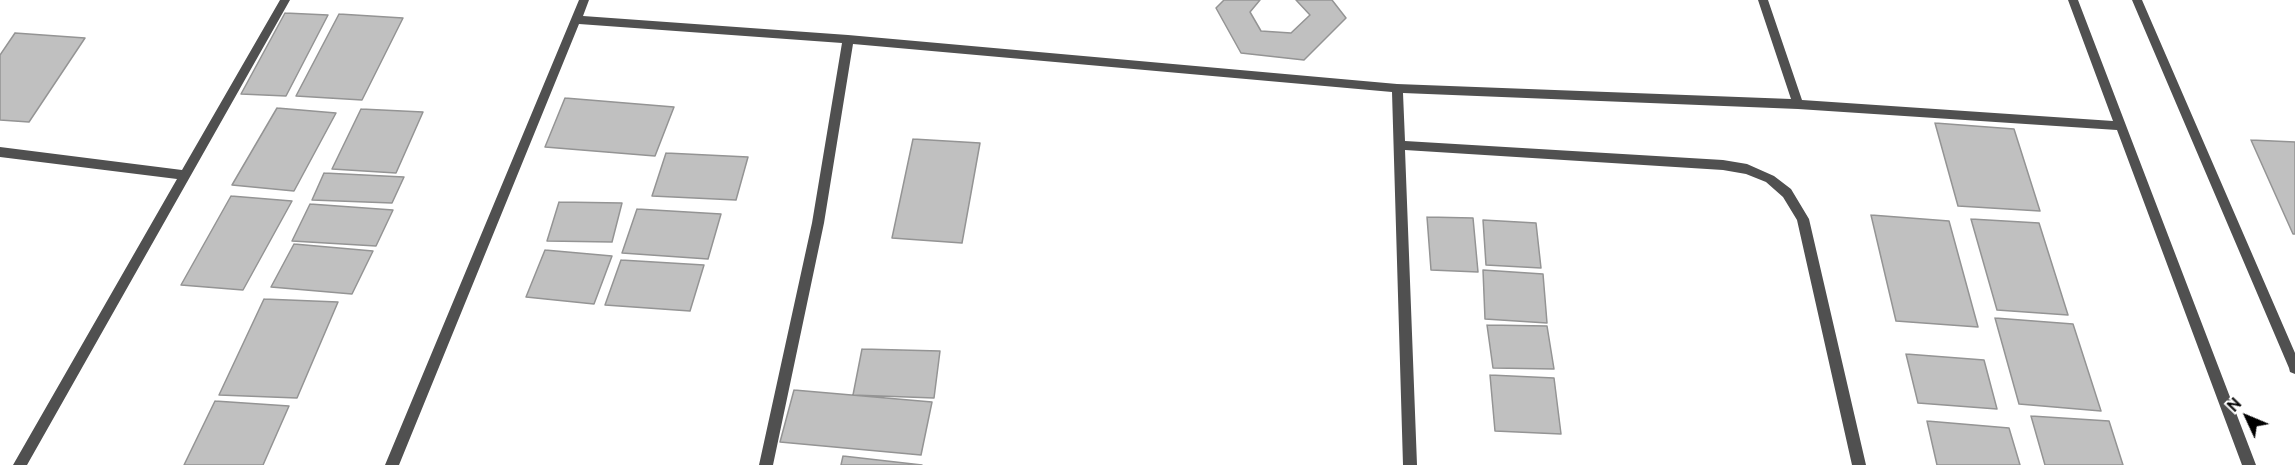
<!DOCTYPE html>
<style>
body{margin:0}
#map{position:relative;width:2295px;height:465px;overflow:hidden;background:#fff;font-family:Ubuntu,sans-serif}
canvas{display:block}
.north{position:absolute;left:2217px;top:387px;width:60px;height:60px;-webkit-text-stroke:4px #fff;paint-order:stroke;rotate:314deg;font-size:16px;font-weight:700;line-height:24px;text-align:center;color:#000}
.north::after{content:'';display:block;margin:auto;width:21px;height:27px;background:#000;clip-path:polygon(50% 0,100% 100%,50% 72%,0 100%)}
</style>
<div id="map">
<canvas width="2295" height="465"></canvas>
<div class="north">N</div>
</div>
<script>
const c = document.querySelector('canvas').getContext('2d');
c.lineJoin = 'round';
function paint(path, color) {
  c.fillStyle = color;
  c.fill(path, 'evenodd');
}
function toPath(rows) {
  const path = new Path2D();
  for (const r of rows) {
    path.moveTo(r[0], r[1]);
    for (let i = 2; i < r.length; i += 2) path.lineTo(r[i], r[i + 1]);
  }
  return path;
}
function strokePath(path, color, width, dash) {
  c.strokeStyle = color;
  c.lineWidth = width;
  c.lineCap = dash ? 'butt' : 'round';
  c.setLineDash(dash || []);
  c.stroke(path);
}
const building = toPath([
 [1224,0,1260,0,1250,12,1261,31,1291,33,1310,15,1296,0,1332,0,1346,18,1304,60,1241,53,1216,8,1224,0],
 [285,13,328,15,286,96,241,94,285,13],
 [339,14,403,18,362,100,296,96,339,14],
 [15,33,85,38,29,122,0,120,0,55,15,33],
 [565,98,674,107,655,156,545,147,565,98],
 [277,108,336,113,294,191,232,185,277,108],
 [361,109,423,112,396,173,332,169,361,109],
 [1935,123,2014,129,2040,211,1958,206,1935,123],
 [913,139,980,143,962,243,892,238,913,139],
 [2251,140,2295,142,2295,234,2293,234,2251,140],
 [666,153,748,157,736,200,652,196,666,153],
 [324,173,404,177,392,203,312,200,324,173],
 [231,196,292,201,243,290,181,285,231,196],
 [559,202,622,203,612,242,547,241,559,202],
 [310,204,393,210,376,246,292,241,310,204],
 [637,209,721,214,708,259,622,253,637,209],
 [1871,215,1949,221,1978,327,1896,321,1871,215],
 [1427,217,1473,218,1478,272,1431,270,1427,217],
 [1971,219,2039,223,2068,315,1997,310,1971,219],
 [1483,220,1536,223,1541,268,1486,265,1483,220],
 [294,244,373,251,352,294,271,287,294,244],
 [545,250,612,256,594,304,526,297,545,250],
 [621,260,704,265,690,311,605,305,621,260],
 [1483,270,1543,274,1547,323,1485,319,1483,270],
 [264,299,338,302,297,398,219,395,264,299],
 [1995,318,2073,324,2101,411,2019,404,1995,318],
 [1487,325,1547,326,1554,369,1493,368,1487,325],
 [862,349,940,351,934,398,853,395,862,349],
 [1906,354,1984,360,1997,409,1918,403,1906,354],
 [1490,375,1554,378,1561,434,1495,431,1490,375],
 [794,390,932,402,921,455,780,442,794,390],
 [215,401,289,406,263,465,184,465,215,401],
 [2031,416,2109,421,2123,465,2045,465,2031,416],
 [1927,421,2009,428,2020,465,1937,465,1927,421],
 [843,456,922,465,841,465,843,456]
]);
paint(building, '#c0c0c0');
strokePath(building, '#949494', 1.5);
paint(toPath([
 [579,0,589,0,583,16,848,35,1397,84,1791,99,1758,0,1768,0,1802,100,2113,121,2068,0,2078,0,2256,465,2242,465,2117,130,1798,109,1403,93,1405,141,1723,160,1747,164,1774,176,1791,189,1809,219,1866,465,1852,465,1797,220,1783,197,1766,182,1746,174,1723,170,1405,150,1417,465,1403,465,1392,92,853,44,824,223,773,465,759,465,812,223,842,43,579,24,399,465,385,465,579,0],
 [2132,0,2142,0,2295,353,2295,374,2290,372,2289,368,2132,0]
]), '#505050');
paint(toPath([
 [280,0,290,0,27,465,13,465,177,179,0,157,0,147,182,170,280,0]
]), '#505050');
</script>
